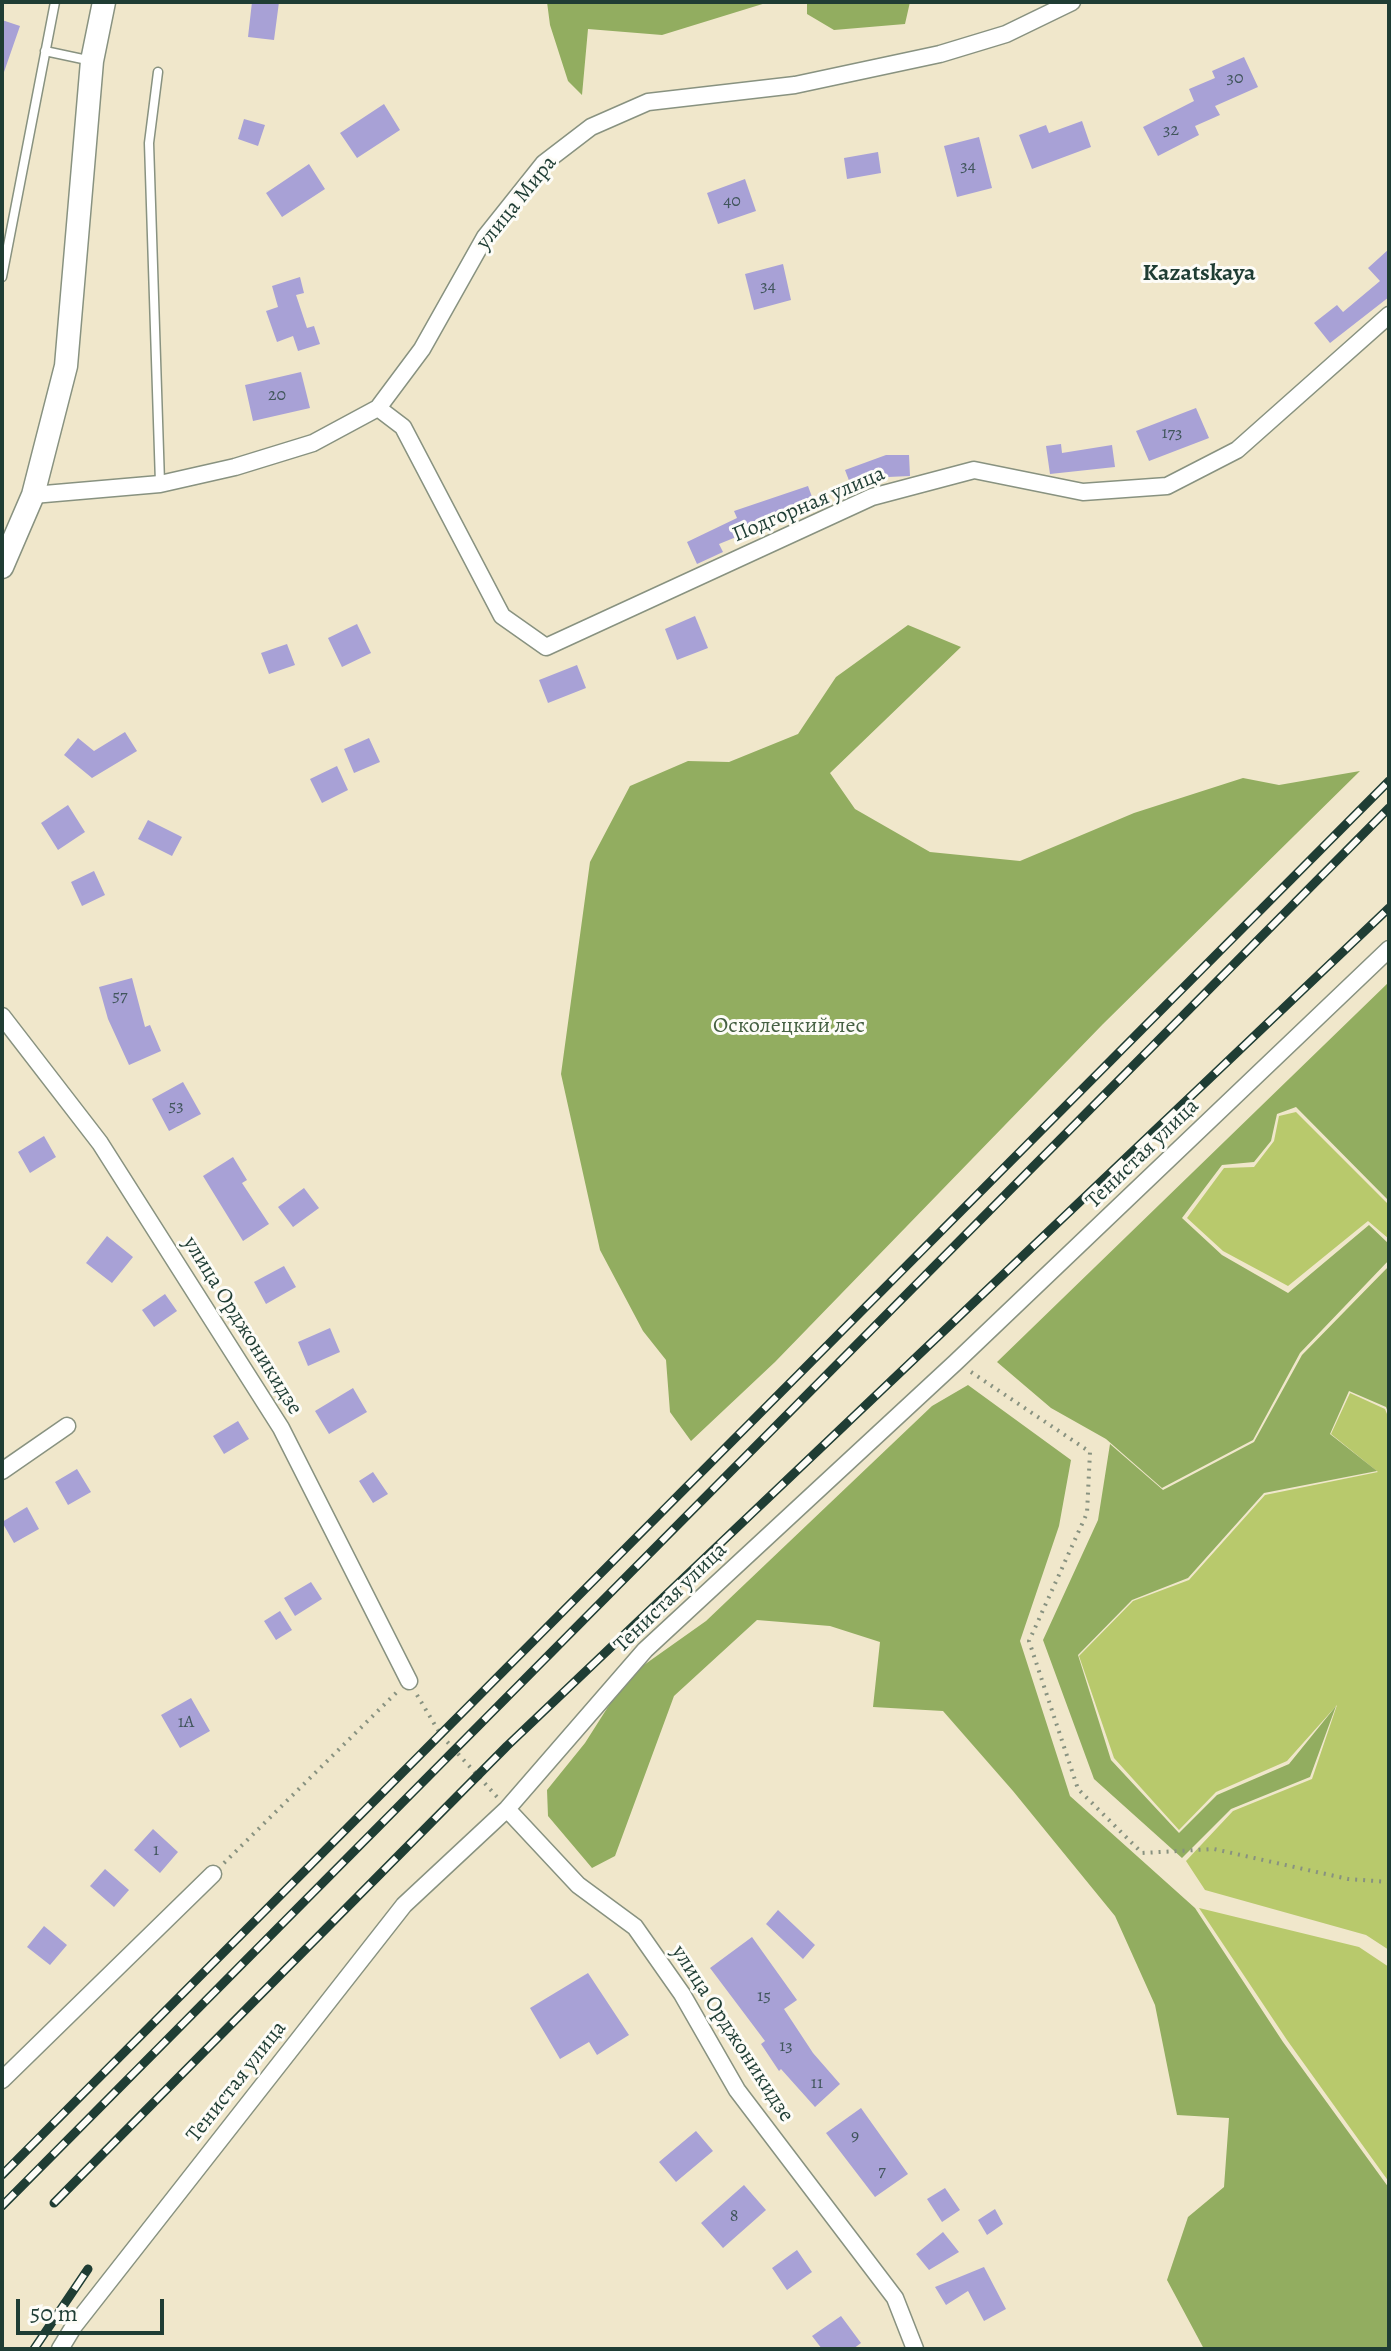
<!DOCTYPE html>
<meta charset="utf-8">
<style>
body{margin:0}
#map{position:relative;width:1391px;height:2351px;overflow:hidden;background:#f0e7cb;font-family:Alegreya,serif}
canvas{display:block}
.frame{position:absolute;inset:0;border:4px solid #1f3d34;pointer-events:none}
.scale{position:absolute;left:16px;top:2299px;width:148px;height:36px;box-sizing:border-box;border:4px solid #1f3d34;border-top:0;padding-left:10px;font-size:24px;line-height:28px;white-space:nowrap;color:#1f3d34;-webkit-text-stroke:6px #fdfcf7;paint-order:stroke}
</style>
<div id="map">
<canvas width="1391" height="2351"></canvas>
<div class="frame"></div>
<div class="scale">50 m</div>
</div>
<script>
const c = document.querySelector('canvas').getContext('2d');
c.lineJoin = 'round';
function paint(path, color) {
  c.fillStyle = color;
  c.fill(path, 'evenodd');
}
function toPath(rows) {
  const path = new Path2D();
  for (const r of rows) {
    path.moveTo(r[0], r[1]);
    for (let i = 2; i < r.length; i += 2) path.lineTo(r[i], r[i + 1]);
  }
  return path;
}
function strokePath(path, color, width, dash) {
  c.strokeStyle = color;
  c.lineWidth = width;
  c.lineCap = dash ? 'butt' : 'round';
  c.setLineDash(dash || []);
  c.stroke(path);
}
function write(font, color, halo, rows, align = 'center') {
  c.font = font + ' Alegreya,serif';
  c.lineWidth = 6;
  c.setLineDash([]);
  c.textBaseline = 'middle';
  c.strokeStyle = halo;
  c.fillStyle = color;
  for (const [text, x, y, turn = 0] of rows) {
    c.save();
    c.translate(x, y);
    c.rotate((+turn || 0) * Math.PI / 180);
    c.textAlign = isNaN(turn) ? turn : align;
    if (halo) c.strokeText(text, 0, 0);
    c.fillText(text, 0, 0);
    c.restore();
  }
}
paint(toPath([
 [1296,1112,1389,1205,1389,1239,1368,1221,1288,1286,1223,1251,1187,1218,1224,1168,1254,1167,1274,1141,1279,1116],
 [1350,1393,1385,1409,1389,1419,1389,1950,1366,1935,1205,1890,1186,1861,1233,1811,1312,1779,1337,1705,1287,1761,1216,1792,1179,1830,1114,1758,1079,1656,1133,1601,1189,1580,1265,1495,1378,1472,1331,1434],
 [1199,1908,1359,1947,1389,1967,1389,2182,1287,2040]
]), '#b8c96c');
paint(toPath([
 [547,2,769,2,662,35,588,29,582,95,568,81,550,25],
 [807,2,910,2,905,24,834,30,807,14],
 [908,625,961,647,830,773,855,809,930,852,1020,861,1134,813,1243,778,1279,785,1360,771,1103,1024,775,1362,691,1441,670,1412,666,1360,643,1331,600,1250,561,1074,590,862,630,786,688,761,729,762,798,734,836,677],
 [1389,982,1389,1201,1296,1107,1277,1114,1271,1141,1254,1162,1222,1165,1182,1218,1222,1255,1288,1293,1369,1225,1389,1244,1389,1260,1300,1353,1253,1440,1162,1488,1106,1439,1051,1408,997,1362],
 [1389,1266,1389,1415,1386,1407,1349,1391,1330,1434,1377,1471,1264,1493,1188,1578,1132,1600,1078,1655,1111,1760,1179,1833,1217,1795,1289,1764,1336,1706,1310,1777,1231,1809,1182,1858,1094,1779,1043,1640,1098,1520,1110,1444,1163,1490,1254,1442,1302,1355],
 [968,1385,1071,1460,1059,1526,1020,1641,1070,1796,1195,1908,1283,2042,1389,2188,1389,2349,1204,2349,1167,2280,1188,2217,1224,2187,1229,2118,1177,2115,1155,2005,1115,1916,1013,1791,943,1711,873,1707,880,1642,830,1626,757,1620,674,1696,615,1856,592,1868,548,1816,547,1790,585,1743,627,1677,706,1621,932,1406]
]), '#92ad60');
paint(toPath([
 [252,2,279,2,274,40,248,37],
 [2,20,20,26,4,72,2,71],
 [1244,57,1258,87,1215,106,1220,115,1195,126,1199,135,1158,156,1143,127,1194,101,1189,89,1215,78,1212,71],
 [384,104,400,130,357,158,340,133],
 [244,119,265,125,258,146,238,139],
 [1082,121,1091,147,1032,169,1019,135,1046,125,1049,133],
 [979,137,992,188,957,197,944,146],
 [878,152,881,173,847,179,844,158],
 [309,164,325,189,282,217,266,193],
 [745,179,756,211,718,224,707,193],
 [1389,249,1389,297,1330,343,1314,323,1337,305,1343,312,1380,281,1368,268],
 [783,264,791,300,754,310,745,274],
 [300,277,304,293,296,295,307,328,314,326,320,344,298,351,293,336,277,342,266,311,278,307,272,286],
 [301,372,310,408,253,421,245,385],
 [1196,408,1209,438,1149,461,1136,431],
 [1061,444,1062,453,1112,445,1115,467,1050,474,1046,446],
 [886,455,909,455,910,476,888,477,853,491,845,470],
 [808,486,815,505,719,544,723,552,697,564,687,542,737,518,734,511],
 [695,616,708,648,677,660,665,629],
 [357,624,371,653,342,667,328,638],
 [287,644,295,665,269,674,261,653],
 [577,665,586,688,548,703,539,680],
 [125,732,137,751,92,778,64,755,78,738,94,751],
 [369,738,380,762,354,773,344,749],
 [337,766,348,790,322,803,310,779],
 [68,805,85,832,58,850,41,823],
 [148,820,182,837,172,856,138,839],
 [94,871,105,895,82,906,71,882],
 [132,978,145,1027,150,1025,161,1051,129,1065,108,1019,99,987],
 [183,1082,201,1114,169,1131,152,1099],
 [44,1136,56,1157,30,1173,18,1152],
 [233,1157,247,1180,242,1183,269,1224,243,1241,203,1176],
 [304,1188,319,1208,293,1227,278,1207],
 [107,1236,133,1257,112,1283,86,1263],
 [284,1266,296,1287,266,1304,254,1282],
 [165,1294,177,1311,154,1327,142,1310],
 [330,1328,340,1352,308,1366,298,1342],
 [353,1388,367,1412,329,1434,315,1411],
 [238,1421,249,1439,224,1454,213,1436],
 [77,1469,91,1492,68,1505,55,1482],
 [373,1472,388,1494,373,1503,359,1481],
 [27,1507,39,1529,14,1543,2,1522],
 [311,1582,322,1599,295,1616,284,1598],
 [280,1611,292,1630,276,1640,264,1621],
 [191,1698,210,1731,180,1748,161,1715],
 [153,1829,178,1852,160,1873,134,1850],
 [105,1869,129,1890,114,1907,90,1886],
 [778,1910,815,1945,803,1959,766,1924],
 [44,1926,67,1945,50,1965,27,1947],
 [752,1937,797,2000,784,2009,813,2053,840,2084,815,2107,781,2069,779,2071,761,2044,765,2041,710,1968],
 [588,1973,629,2035,597,2055,589,2042,560,2059,530,2008],
 [861,2108,908,2174,875,2197,826,2133],
 [696,2131,713,2151,676,2182,659,2162],
 [744,2185,766,2210,723,2248,701,2223],
 [945,2188,960,2210,942,2222,927,2199],
 [995,2209,1003,2224,987,2235,978,2220],
 [943,2232,959,2252,929,2270,916,2254],
 [797,2250,812,2272,787,2290,772,2268],
 [984,2267,1006,2309,984,2321,968,2291,946,2305,935,2287],
 [841,2316,861,2343,853,2349,822,2349,812,2336]
]), '#a8a1d6');
const lane = toPath([
 [45,51,92,61],
 [158,72,149,143,160,483],
 [2,277,55,2]
]);
const street = toPath([
 [378,408,403,427,502,616,546,647,872,497,974,470,1083,492,1167,486,1237,450,1389,315],
 [33,495,160,484,235,467,313,443,378,408,422,349,485,237,544,163,591,127,648,102,795,85,940,54,1006,34,1072,2],
 [2,1016,100,1143,281,1428,409,1681],
 [2,1471,67,1426],
 [507,1809,578,1885,635,1927,682,1994,737,2090,895,2298,915,2349],
 [2,2080,213,1874],
 [60,2349,74,2326,404,1905,507,1809,645,1650,956,1362,1389,949]
]);
const secondary = toPath([
 [2,567,33,495,66,366,92,61,104,2]
]);
strokePath(lane, '#889280', 11);
strokePath(street, '#889280', 19);
strokePath(secondary, '#889280', 25);
strokePath(toPath([
 [971,1372,1090,1452,1087,1513,1029,1641,1078,1789,1142,1853,1214,1849,1348,1879,1389,1882],
 [417,1695,441,1735,498,1798],
 [224,1863,397,1692]
]), '#889280', 4, [2, 6]);
strokePath(lane, '#fff', 8);
strokePath(street, '#fff', 16);
strokePath(secondary, '#fff', 22);
const rail = toPath([
 [2,2175,1389,781],
 [54,2203,507,1746,1389,908],
 [2,2206,1389,808],
 [34,2349,88,2269]
]);
strokePath(rail, '#1f3d34', 9);
strokePath(rail, '#fdfcf7', 6, [18]);
write('18px', '#41565c', null, [
 ["30",1235,79],
 ["32",1171,131],
 ["34",968,167],
 ["40",732,202],
 ["34",768,287],
 ["20",277,396],
 ["173",1172,434],
 ["57",120,997],
 ["53",176,1107],
 ["1А",186,1723],
 ["1",156,1851],
 ["15",764,1997],
 ["13",786,2047],
 ["11",817,2084],
 ["9",855,2137],
 ["7",882,2172],
 ["8",734,2217]
]);
write('22px', '#1f3d34', '#fdfcf7', [
 ["улица Мира",517,203,-51],
 ["Подгорная улица",809,505,-23],
 ["Тенистая улица",1143,1154,-44],
 ["улица Орджоникидзе",242,1326,58],
 ["Тенистая улица",671,1598,-44],
 ["улица Орджоникидзе",732,2034,57],
 ["Тенистая улица",237,2082,-52]
]);
write('22px', '#456042', '#fdfcf7', [
 ["Осколецкий лес",789,1027]
]);
write('bold 24px', '#1f3d34', '#fdfcf7', [
 ["Kazatskaya",1199,274]
]);
</script>
